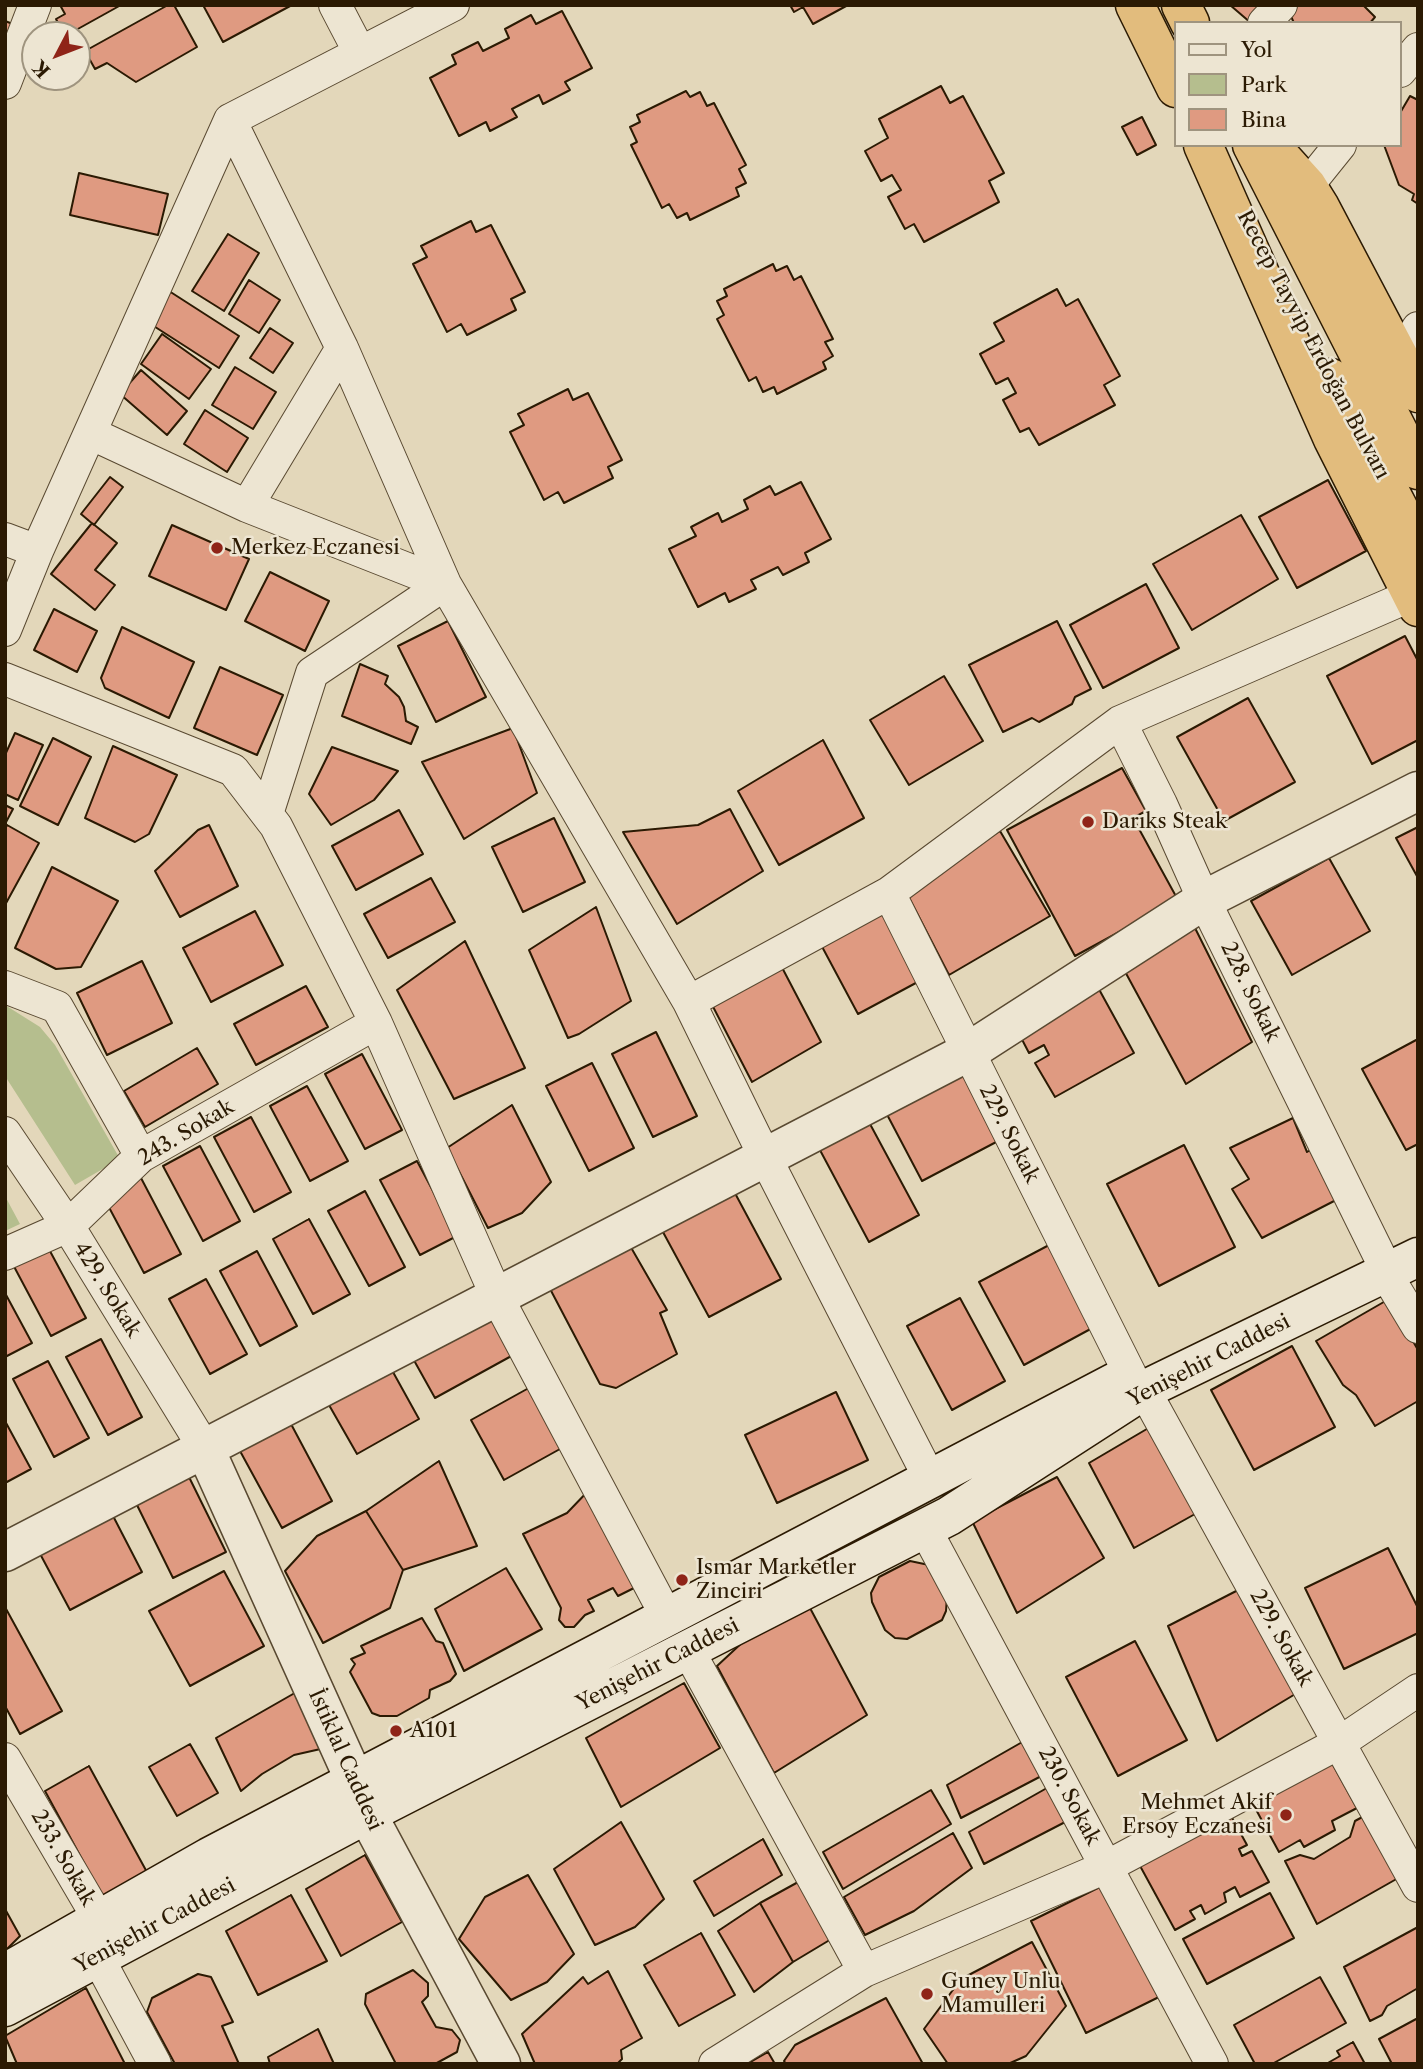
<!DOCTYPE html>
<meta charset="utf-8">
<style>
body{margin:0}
#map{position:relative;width:1423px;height:2069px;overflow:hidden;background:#e3d7ba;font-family:"Libre Caslon Text",serif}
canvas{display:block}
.frame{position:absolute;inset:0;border:7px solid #2b1a03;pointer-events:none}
.legend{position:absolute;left:1174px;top:21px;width:228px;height:126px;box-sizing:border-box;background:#ede5d2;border:2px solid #9f947f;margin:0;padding:9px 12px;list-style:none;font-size:21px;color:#2b1a03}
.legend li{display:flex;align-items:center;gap:14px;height:35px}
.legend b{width:35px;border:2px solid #9f947f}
.north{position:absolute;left:21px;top:21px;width:70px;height:70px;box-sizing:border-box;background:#ede5d2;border:2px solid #9f947f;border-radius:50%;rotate:228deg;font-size:19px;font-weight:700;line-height:28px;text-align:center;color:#2b1a03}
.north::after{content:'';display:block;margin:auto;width:24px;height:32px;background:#8f2418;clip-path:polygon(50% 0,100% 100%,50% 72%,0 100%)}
</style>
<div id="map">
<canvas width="1423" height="2069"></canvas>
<div class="frame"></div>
<ul class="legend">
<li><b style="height:9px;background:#ede5d2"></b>Yol</li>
<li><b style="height:19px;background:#b5be8e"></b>Park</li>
<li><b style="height:19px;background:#df9a81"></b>Bina</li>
</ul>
<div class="north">K</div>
</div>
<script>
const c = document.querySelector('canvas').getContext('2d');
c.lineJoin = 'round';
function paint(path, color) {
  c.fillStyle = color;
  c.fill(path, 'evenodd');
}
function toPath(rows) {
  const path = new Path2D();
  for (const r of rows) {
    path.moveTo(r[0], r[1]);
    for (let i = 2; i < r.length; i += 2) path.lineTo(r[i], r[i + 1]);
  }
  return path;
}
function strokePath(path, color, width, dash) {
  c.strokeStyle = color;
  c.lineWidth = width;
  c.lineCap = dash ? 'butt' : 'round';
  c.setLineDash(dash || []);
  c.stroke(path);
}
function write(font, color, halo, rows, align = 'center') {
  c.font = font + ' "Libre Caslon Text",serif';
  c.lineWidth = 5;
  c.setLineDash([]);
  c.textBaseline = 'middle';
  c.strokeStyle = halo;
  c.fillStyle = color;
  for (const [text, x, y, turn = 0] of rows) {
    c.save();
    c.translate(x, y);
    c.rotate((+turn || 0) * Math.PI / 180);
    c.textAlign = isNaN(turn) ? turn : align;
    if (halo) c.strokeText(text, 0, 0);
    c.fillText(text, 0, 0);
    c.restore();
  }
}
paint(toPath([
 [5,1005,40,1027,55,1045,120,1159,75,1185,5,1076],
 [5,1196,20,1224,5,1231]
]), '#b5be8e');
const building = toPath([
 [121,5,67,35,64,35,56,19,65,14,60,5,121,5],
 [168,5,174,5,197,47,136,82,107,63,95,69,85,51,168,5],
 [203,5,292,5,223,42,203,5],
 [790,5,848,5,813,24,803,7,794,12,790,5],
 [1230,5,1268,5,1251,23,1230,5],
 [1295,5,1363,5,1375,17,1370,23,1294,23,1289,12,1295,5],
 [562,11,592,68,565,82,570,90,543,104,539,95,512,109,517,117,490,131,486,122,459,136,430,78,456,64,452,55,478,42,483,51,509,38,505,29,531,15,536,24,562,11],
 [5,21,18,26,5,51,5,21],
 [941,86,950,103,963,96,1004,173,989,181,999,202,924,242,914,224,905,229,888,197,901,190,892,175,881,181,865,151,888,138,879,119,941,86],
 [686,91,690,97,700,92,707,106,714,103,746,165,739,169,746,183,736,188,739,196,690,220,687,213,677,218,669,204,662,208,631,145,637,142,630,127,640,122,637,115,686,91],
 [1410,96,1418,100,1418,204,1412,200,1414,194,1399,185,1384,145,1400,145,1400,113,1410,96],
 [1142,117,1156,145,1137,155,1122,127,1142,117],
 [79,173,168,194,158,235,70,215,79,173],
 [471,221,476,232,491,225,525,292,511,299,516,310,467,335,461,324,447,332,413,264,427,257,421,246,471,221],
 [228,234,259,253,224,311,192,291,228,234],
 [773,264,776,271,787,266,794,280,801,276,833,339,825,342,833,356,823,362,826,369,777,394,774,387,763,392,756,377,749,381,717,319,724,315,717,301,727,296,724,289,773,264],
 [249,280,280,300,259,333,229,314,249,280],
 [1057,289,1066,306,1078,299,1120,376,1104,385,1115,405,1039,445,1029,428,1020,432,1003,400,1016,393,1008,378,996,384,980,354,1004,341,994,323,1057,289],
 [169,291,239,336,219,368,149,323,169,291],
 [270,328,293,343,273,373,250,358,270,328],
 [162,334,211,369,189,399,141,364,162,334],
 [235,367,276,392,253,429,212,405,235,367],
 [141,370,187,411,167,435,120,394,141,370],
 [568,389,573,400,588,393,622,460,608,467,613,478,564,503,558,492,544,500,510,432,524,425,518,414,568,389],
 [205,410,248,438,227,472,184,444,205,410],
 [110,477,123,487,94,525,81,514,110,477],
 [1328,480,1366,551,1297,588,1259,517,1328,480],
 [801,482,831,539,805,553,809,562,783,575,778,567,751,580,756,589,729,602,725,593,698,607,669,549,696,536,691,527,718,513,722,522,748,509,744,500,770,486,775,495,801,482],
 [1241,515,1278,579,1192,630,1153,564,1241,515],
 [92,523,117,543,95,570,115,585,95,610,51,574,92,523],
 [172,525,249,559,226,610,149,576,172,525],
 [270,572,329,601,305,651,245,621,270,572],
 [1146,584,1179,648,1103,688,1070,625,1146,584],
 [54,609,97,631,77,672,34,650,54,609],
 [448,621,486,697,436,722,398,646,448,621],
 [1057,621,1091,689,1075,697,1072,704,1039,722,1032,718,1003,732,969,665,1057,621],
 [122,627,194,662,169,718,105,688,101,678,122,627],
 [1405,636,1418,661,1418,740,1372,764,1327,676,1405,636],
 [360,664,388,676,385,684,399,697,404,707,406,721,418,727,411,744,342,716,360,664],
 [220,667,283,695,257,755,194,728,220,667],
 [944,676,983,741,909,785,870,720,944,676],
 [1248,698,1295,782,1224,821,1177,737,1248,698],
 [513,728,537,793,464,839,422,762,513,728],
 [15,733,43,745,18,800,5,794,5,755,15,733],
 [53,738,91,757,58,825,20,806,53,738],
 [823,740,864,818,779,865,738,791,823,740],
 [113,746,177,775,149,834,135,842,85,818,113,746],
 [332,747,398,771,374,800,331,825,309,794,332,747],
 [1122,768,1146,811,1133,818,1178,900,1075,956,1007,830,1122,768],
 [5,805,13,809,5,824,5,805],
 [730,809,763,871,677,924,623,832,698,825,730,809],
 [399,810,423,854,356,890,332,846,399,810],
 [554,818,585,882,523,912,492,847,554,818],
 [7,825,39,843,5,905,5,829,7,825],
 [209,825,238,886,180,917,155,871,198,830,209,825],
 [1418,827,1418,878,1396,838,1418,827],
 [1000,831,1050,916,949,975,904,888,1000,831],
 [1329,858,1370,931,1292,975,1251,901,1329,858],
 [52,867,118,901,81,967,56,969,15,948,52,867],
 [431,878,455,922,388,958,364,914,431,878],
 [888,904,927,977,858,1014,819,941,888,904],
 [596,907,631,1001,579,1034,568,1038,529,950,596,907],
 [255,911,283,965,211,1002,183,948,255,911],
 [1192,922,1252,1042,1186,1084,1122,966,1192,922],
 [465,941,525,1068,454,1099,397,990,465,941],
 [776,956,821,1042,752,1082,708,997,776,956],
 [142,961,172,1023,107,1055,77,993,142,961],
 [1095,982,1134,1053,1055,1097,1035,1063,1049,1055,1044,1045,1029,1053,1015,1026,1095,982],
 [306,986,328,1027,256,1065,234,1024,306,986],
 [656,1032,697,1116,653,1137,612,1054,656,1032],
 [1418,1039,1418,1144,1406,1150,1362,1069,1418,1039],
 [197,1048,218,1084,145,1127,124,1091,197,1048],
 [362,1054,402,1130,365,1149,325,1074,362,1054],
 [592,1063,634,1148,589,1171,546,1086,592,1063],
 [962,1064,1000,1140,922,1181,882,1105,962,1064],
 [307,1086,348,1161,310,1181,270,1106,307,1086],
 [512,1105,551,1182,522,1213,488,1228,447,1148,512,1105],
 [863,1111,919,1215,869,1242,813,1137,863,1111],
 [251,1117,291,1192,254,1212,214,1137,251,1117],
 [1293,1118,1307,1152,1316,1147,1338,1199,1262,1238,1232,1189,1249,1179,1230,1148,1293,1118],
 [1184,1145,1235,1247,1159,1286,1107,1184,1184,1145],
 [200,1146,240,1221,203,1241,163,1166,200,1146],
 [417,1161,457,1236,420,1255,380,1180,417,1161],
 [141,1178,181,1254,144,1273,104,1198,141,1178],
 [729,1182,781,1279,709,1317,657,1221,729,1182],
 [365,1191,405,1267,369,1286,328,1211,365,1191],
 [309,1219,350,1294,313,1314,273,1239,309,1219],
 [44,1240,86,1318,51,1336,10,1259,44,1240],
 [629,1244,667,1310,660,1313,677,1354,616,1388,600,1384,548,1285,629,1244],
 [1051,1244,1096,1326,1024,1365,979,1282,1051,1244],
 [257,1251,297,1326,260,1346,220,1271,257,1251],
 [206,1279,247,1354,210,1374,169,1299,206,1279],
 [5,1293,32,1343,5,1357,5,1293],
 [960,1298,1005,1381,952,1410,907,1326,960,1298],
 [1389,1299,1418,1350,1418,1401,1375,1426,1356,1395,1343,1385,1316,1341,1389,1299],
 [492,1311,515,1354,435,1398,411,1355,492,1311],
 [101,1339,142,1417,108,1435,66,1357,101,1339],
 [1292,1346,1335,1427,1254,1470,1211,1390,1292,1346],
 [48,1361,89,1438,54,1457,13,1379,48,1361],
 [388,1363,419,1419,357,1454,325,1398,388,1363],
 [536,1384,569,1444,504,1480,471,1420,536,1384],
 [836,1392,868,1460,777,1503,745,1435,836,1392],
 [5,1421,31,1469,5,1483,5,1421],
 [1157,1423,1204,1509,1134,1548,1089,1463,1157,1423],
 [291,1424,332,1501,282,1528,240,1451,291,1424],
 [439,1461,477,1546,403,1570,366,1511,439,1461],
 [188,1475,226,1552,173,1578,135,1501,188,1475],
 [1057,1477,1104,1558,1017,1613,972,1521,1057,1477],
 [591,1488,634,1588,618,1596,613,1588,588,1600,594,1611,585,1615,574,1627,565,1627,559,1620,561,1608,523,1534,567,1513,591,1488],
 [366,1511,403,1570,390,1608,323,1643,285,1571,317,1536,366,1511],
 [111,1512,142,1572,70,1610,38,1550,111,1512],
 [1388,1548,1418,1608,1418,1633,1344,1669,1305,1588,1388,1548],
 [910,1561,929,1565,947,1596,946,1611,942,1620,907,1639,895,1638,885,1630,872,1602,871,1593,879,1577,910,1561],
 [506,1568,542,1629,464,1671,435,1609,506,1568],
 [224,1571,264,1646,190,1686,149,1611,224,1571],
 [1244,1587,1297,1693,1217,1741,1168,1626,1244,1587],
 [5,1607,62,1711,20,1734,5,1706,5,1607],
 [810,1608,867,1715,774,1773,717,1666,745,1640,810,1608],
 [422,1618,436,1641,443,1643,456,1674,450,1681,430,1690,429,1698,397,1716,380,1716,372,1713,350,1672,355,1664,351,1659,365,1653,361,1646,422,1618],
 [1135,1641,1187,1740,1118,1776,1066,1677,1135,1641],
 [684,1683,720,1748,621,1807,586,1738,684,1683],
 [300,1690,325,1748,294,1755,262,1774,241,1791,216,1738,300,1690],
 [1031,1737,1049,1772,961,1818,947,1785,1031,1737],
 [190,1744,218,1793,177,1816,149,1767,190,1744],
 [1331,1761,1357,1808,1332,1821,1335,1830,1304,1847,1300,1840,1279,1852,1253,1804,1331,1761],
 [89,1766,148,1874,103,1898,45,1791,89,1766],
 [1054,1784,1071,1819,984,1864,969,1832,1054,1784],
 [931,1790,951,1824,843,1889,823,1852,931,1790],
 [1230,1814,1247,1845,1239,1849,1242,1856,1252,1851,1269,1882,1240,1897,1235,1887,1224,1893,1226,1902,1205,1914,1201,1905,1190,1911,1195,1919,1175,1930,1139,1864,1230,1814],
 [1366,1815,1400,1877,1317,1924,1285,1861,1300,1855,1314,1859,1350,1837,1355,1821,1366,1815],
 [621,1822,664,1899,635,1927,595,1945,554,1869,621,1822],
 [953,1833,972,1868,914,1911,865,1935,844,1897,953,1833],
 [763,1839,782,1875,714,1916,694,1881,763,1839],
 [365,1855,402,1922,341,1956,306,1889,365,1855],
 [528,1875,574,1954,547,1982,511,2000,459,1939,485,1897,528,1875],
 [800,1881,833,1938,793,1962,760,1903,800,1881],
 [1108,1883,1163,1995,1086,2033,1031,1921,1108,1883],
 [1270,1893,1294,1938,1207,1984,1183,1939,1270,1893],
 [291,1895,327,1961,258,1995,226,1931,291,1895],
 [760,1903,793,1962,754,1992,718,1931,760,1903],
 [5,1909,20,1936,5,1951,5,1909],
 [1418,1927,1418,1988,1387,2006,1382,2015,1370,2021,1344,1967,1418,1927],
 [701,1933,735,1995,679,2026,644,1965,701,1933],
 [1032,1942,1066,2006,1026,2056,1008,2064,948,2064,924,2029,961,1979,1032,1942],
 [413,1970,428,1983,428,1996,422,2002,436,2027,452,2030,460,2040,457,2052,435,2064,396,2064,365,2004,366,1994,413,1970],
 [608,1971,642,2038,621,2050,622,2059,617,2064,535,2064,522,2034,583,1977,588,1984,608,1971],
 [198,1974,211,1977,233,2022,222,2026,239,2064,175,2064,147,2012,152,1998,198,1974],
 [1320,1977,1346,2023,1272,2064,1255,2064,1234,2025,1320,1977],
 [86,1988,125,2064,17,2064,5,2036,86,1988],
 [886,1998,923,2064,786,2064,784,2061,795,2045,886,1998],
 [1418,2018,1418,2064,1392,2064,1379,2039,1418,2018],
 [318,2029,334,2064,270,2064,268,2057,318,2029],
 [1353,2042,1365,2064,1326,2064,1340,2056,1337,2051,1353,2042],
 [768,2052,775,2064,747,2064,768,2052]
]);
paint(building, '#df9a81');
strokePath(building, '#2b1a03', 2);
const minor = toPath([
 [335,5,360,53],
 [453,5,230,120,342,348,445,584,689,1002,765,1157,930,1479],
 [1264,23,1281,5],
 [1400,71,1418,49],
 [5,83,35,5],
 [1307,186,1340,145],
 [1400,358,1418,328],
 [90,433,247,506],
 [5,539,37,551,5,630],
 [37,551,230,120],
 [5,679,233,770,276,826,376,1023,497,1297,667,1617],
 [1120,722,1161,804,1204,900,1382,1261],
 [267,814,312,673,445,584,247,506,342,348],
 [889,893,1130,1374],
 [5,987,57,1007,141,1156],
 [689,1002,889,893,1120,722,1412,595],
 [5,1133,68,1226,205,1449],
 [5,1254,68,1226,141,1156,376,1023],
 [1386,1274,1418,1327],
 [1144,1390,1418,1886],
 [925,1529,1212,2064],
 [688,1650,864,1971],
 [5,1759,100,1921],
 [98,1958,155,2064],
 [715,2064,864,1971,1106,1867,1339,1743,1418,1690]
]);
const tertiary = toPath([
 [205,1449,355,1781,367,1814,501,2064],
 [5,1552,968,1052,1204,900,1418,791]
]);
const secondary = toPath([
 [5,1973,209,1857,1117,1381],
 [5,2007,367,1814,949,1516,1144,1390,1418,1257]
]);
const trunk = toPath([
 [1135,5,1176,88],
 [1181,5,1190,23],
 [1203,145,1333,439,1418,607],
 [1252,145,1418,470],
 [1270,145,1307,186,1320,207,1418,393],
 [1331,378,1418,546]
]);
strokePath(minor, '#594931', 34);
strokePath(tertiary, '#594931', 41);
strokePath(secondary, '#2b1a03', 41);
strokePath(trunk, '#2b1a03', 41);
strokePath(minor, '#ede5d2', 32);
strokePath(tertiary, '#ede5d2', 38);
strokePath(secondary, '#ede5d2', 38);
strokePath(trunk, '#e2bc7d', 38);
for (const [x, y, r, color] of [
 [217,548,7,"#8f2418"],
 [1088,822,7,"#8f2418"],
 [682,1580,7,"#8f2418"],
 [396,1731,7,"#8f2418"],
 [1286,1815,7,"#8f2418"],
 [927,1994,7,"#8f2418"]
]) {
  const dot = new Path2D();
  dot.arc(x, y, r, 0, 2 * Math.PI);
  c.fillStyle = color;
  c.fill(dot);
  strokePath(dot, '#ede5d2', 2.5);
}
write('21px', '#2b1a03', '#ede5d2', [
 ["Recep Tayyip Erdoğan Bulvarı",1313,345,62],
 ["228. Sokak",1250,992,64],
 ["243. Sokak",186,1133,-31],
 ["229. Sokak",1009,1134,63],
 ["429. Sokak",107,1290,58],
 ["Yenişehir Caddesi",1209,1361,-27],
 ["229. Sokak",1281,1638,61],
 ["Yenişehir Caddesi",658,1665,-27],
 ["İstiklal Caddesi",345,1760,66],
 ["230. Sokak",1069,1796,62],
 ["233. Sokak",63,1858,60],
 ["Yenişehir Caddesi",155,1926,-28]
]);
write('21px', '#2b1a03', '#ede5d2', [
 ["Merkez Eczanesi",231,548],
 ["Darıks Steak",1102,822],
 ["Ismar Marketler",696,1568],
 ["Zinciri",696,1592],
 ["A101",410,1731],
 ["Mehmet Akif",1272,1803,"right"],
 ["Ersoy Eczanesi",1272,1827,"right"],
 ["Guney Unlu",941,1982],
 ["Mamulleri",941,2006]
], 'left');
</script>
